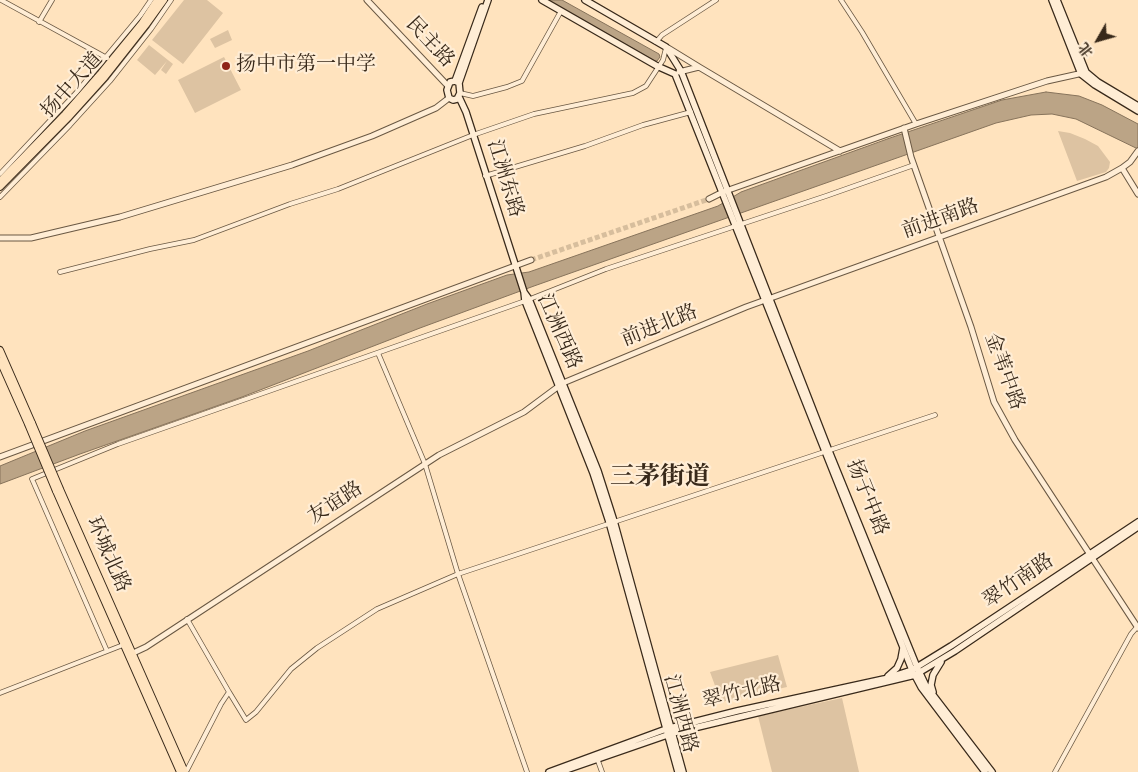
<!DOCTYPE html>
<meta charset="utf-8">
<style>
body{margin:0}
#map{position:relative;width:1138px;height:772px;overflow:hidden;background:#ffe3be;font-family:"IM FELL DW Pica","Noto Serif SC",serif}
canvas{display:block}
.north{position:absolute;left:1073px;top:15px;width:50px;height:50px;-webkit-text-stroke:4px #ffedd5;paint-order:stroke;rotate:232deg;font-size:14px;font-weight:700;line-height:20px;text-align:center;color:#38291a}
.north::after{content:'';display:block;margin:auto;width:18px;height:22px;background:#38291a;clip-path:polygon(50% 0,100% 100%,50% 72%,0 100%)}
</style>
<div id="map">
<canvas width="1138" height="772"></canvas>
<div class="north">北</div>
</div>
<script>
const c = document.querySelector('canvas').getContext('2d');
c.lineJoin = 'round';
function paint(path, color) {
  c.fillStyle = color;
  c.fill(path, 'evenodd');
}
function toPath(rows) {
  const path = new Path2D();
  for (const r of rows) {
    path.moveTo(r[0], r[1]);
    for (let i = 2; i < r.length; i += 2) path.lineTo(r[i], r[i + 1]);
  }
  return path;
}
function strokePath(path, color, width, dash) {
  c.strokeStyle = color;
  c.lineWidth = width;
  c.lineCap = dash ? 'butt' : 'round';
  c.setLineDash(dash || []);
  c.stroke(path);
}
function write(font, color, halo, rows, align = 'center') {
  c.font = font + ' "IM FELL DW Pica","Noto Serif SC",serif';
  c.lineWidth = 4.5;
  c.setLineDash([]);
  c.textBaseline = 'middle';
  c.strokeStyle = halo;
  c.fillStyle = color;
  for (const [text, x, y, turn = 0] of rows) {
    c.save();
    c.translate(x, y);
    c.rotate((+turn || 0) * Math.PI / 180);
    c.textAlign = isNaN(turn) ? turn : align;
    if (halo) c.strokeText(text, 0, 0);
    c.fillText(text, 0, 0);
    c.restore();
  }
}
paint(toPath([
 [184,0,207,0,223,13,183,64,152,40],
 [228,30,232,40,215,48,210,39],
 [149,45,173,64,166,74,161,70,167,61,155,75,137,60],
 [224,57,241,90,195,113,178,80],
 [1058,131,1070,133,1085,139,1098,146,1110,162,1109,168,1106,172,1077,181],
 [778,655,787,687,721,702,710,672],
 [842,698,859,772,772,772,758,716]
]), '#ddc3a2');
const water = toPath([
 [548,0,562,0,659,54,660,57,657,61,655,61,548,0],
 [1046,92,1079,96,1102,105,1138,124,1138,149,1076,119,1052,114,1031,115,996,123,534,286,420,328,242,397,80,454,0,484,0,466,85,431,308,351,427,304,507,275,529,272,718,206,741,192,890,138,1002,100,1046,92]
]);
paint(water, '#bba486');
strokePath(water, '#87735b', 1);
strokePath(toPath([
 [531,260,709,199]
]), '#d7be9d', 5, [5, 2.5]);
const minor = toPath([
 [1,0,107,58],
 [841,0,862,32,916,124],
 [39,22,52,0],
 [656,42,662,35,716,0],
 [460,93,473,96,507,87,522,81,561,11],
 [0,174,76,93,140,16,151,0],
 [485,176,585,146,643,125,691,112],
 [0,197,70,125,110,81,151,29,171,0],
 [60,272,150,249,194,240,290,204,338,189,473,135,534,114,633,93,646,86,663,60,666,48],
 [378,353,425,464,458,574,527,772],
 [107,651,32,479,118,444,525,301,606,269,826,196,914,165],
 [229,692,246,720,256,712,291,669,317,648,377,609,458,574,935,415],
 [0,693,123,645],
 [597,758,602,772],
 [186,772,221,704,229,692,187,619],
 [1055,772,1131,634,1137,627]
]);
const tertiary = toPath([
 [367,0,448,86],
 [668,48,699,67],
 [679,72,699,67,840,151],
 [904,128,911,157,971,327,994,402,1015,440,1138,628],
 [1138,151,1130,162,1122,168,1138,194],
 [709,199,723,192,916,124,1047,81,1083,73],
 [0,238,31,238,120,217,292,165,372,136,436,108,449,98],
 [0,457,531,260],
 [131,654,146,647,439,455,524,412,563,383,746,307,1106,177,1122,168]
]);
const secondary = toPath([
 [542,0,657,66,675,74,912,670,921,687,985,772],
 [585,0,666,47,681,71,829,451,917,667,926,686,992,772],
 [1052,0,1081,74,1095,85,1138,111],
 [1057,0,1086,72,1098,82,1138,106],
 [455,81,482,7],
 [455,81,459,83,460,93,457,99,453,100,449,98,447,90,450,82,455,81],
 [459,83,488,0],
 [459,97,466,112,524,292,525,301,593,473,609,522,678,772],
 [524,292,529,299,598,471,614,521,683,772],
 [888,676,897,668,901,659,903,648],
 [933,692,931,685,933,675,941,662],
 [549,772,666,729,737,711,884,679,912,670,951,646,1138,522],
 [560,772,673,733,915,675,955,651,1138,527]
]);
const primary = toPath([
 [1,180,65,114,101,73,142,23,157,0],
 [0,187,68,118,105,77,146,25,164,0],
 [0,350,32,423],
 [0,361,28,424],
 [60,489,185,772],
 [56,491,180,772]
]);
strokePath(minor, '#6a5843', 5.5);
strokePath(tertiary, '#6a5843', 7);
strokePath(secondary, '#38291a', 8);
strokePath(primary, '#38291a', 8);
strokePath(minor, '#ffedd5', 4);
strokePath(tertiary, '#ffedd5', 5);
strokePath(secondary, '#ffedd5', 5.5);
strokePath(primary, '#ffe3be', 6);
const primaryBridge = toPath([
 [32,423,60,489],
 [28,424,56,491]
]);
strokePath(primaryBridge, '#38291a', 8, []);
strokePath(primaryBridge, '#ffe3be', 6);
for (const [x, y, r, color] of [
 [226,66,5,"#8f2418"]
]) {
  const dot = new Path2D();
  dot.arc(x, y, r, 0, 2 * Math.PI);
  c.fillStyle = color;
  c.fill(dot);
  strokePath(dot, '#ffedd5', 2);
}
write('20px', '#38291a', '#ffedd5', [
 ["民主路",429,43,47],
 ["扬中大道",73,86,-48],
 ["江洲东路",504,179,73],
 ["前进南路",941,220,-20],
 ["前进北路",660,327,-22],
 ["江洲西路",558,332,66],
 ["金苇中路",1003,372,70],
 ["扬子中路",866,498,68],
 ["友谊路",336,504,-33],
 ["环城北路",107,555,66],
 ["翠竹南路",1019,582,-34],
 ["翠竹北路",742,694,-13],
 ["江洲西路",679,714,75]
]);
write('20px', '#38291a', '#ffedd5', [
 ["扬中市第一中学",236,66]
], 'left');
write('bold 25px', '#38291a', '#ffedd5', [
 ["三茅街道",660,479]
]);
</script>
